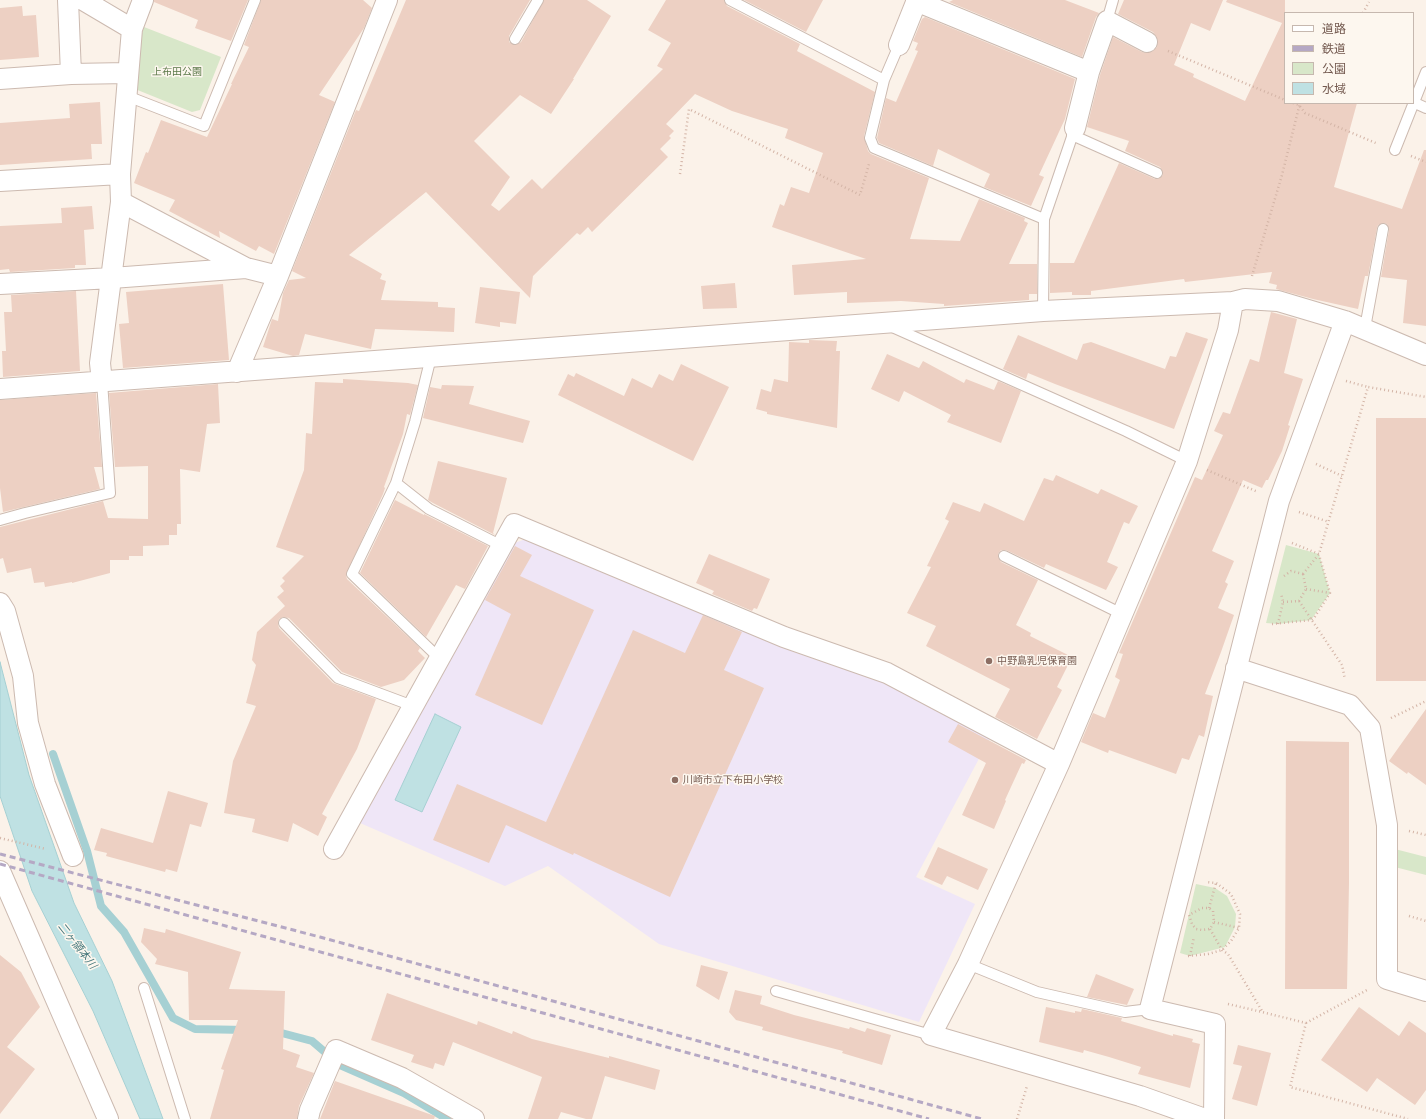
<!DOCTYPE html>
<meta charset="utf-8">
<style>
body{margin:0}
#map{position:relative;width:1426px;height:1119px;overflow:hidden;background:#fbf2e9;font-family:"Open Sans","Noto Sans JP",sans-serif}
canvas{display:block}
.legend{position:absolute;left:1284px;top:12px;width:130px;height:92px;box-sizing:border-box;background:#fdf7ef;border:1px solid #c6b8af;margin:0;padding:5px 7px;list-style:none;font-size:12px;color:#73594f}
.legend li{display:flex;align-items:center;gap:8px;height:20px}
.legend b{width:20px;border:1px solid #c6b8af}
</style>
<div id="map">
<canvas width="1426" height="1119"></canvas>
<ul class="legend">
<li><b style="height:5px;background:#fff"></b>道路</li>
<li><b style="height:5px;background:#b5a8c4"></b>鉄道</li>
<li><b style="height:11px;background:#d8e7c9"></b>公園</li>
<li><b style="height:11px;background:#bfe1e3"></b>水域</li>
</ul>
</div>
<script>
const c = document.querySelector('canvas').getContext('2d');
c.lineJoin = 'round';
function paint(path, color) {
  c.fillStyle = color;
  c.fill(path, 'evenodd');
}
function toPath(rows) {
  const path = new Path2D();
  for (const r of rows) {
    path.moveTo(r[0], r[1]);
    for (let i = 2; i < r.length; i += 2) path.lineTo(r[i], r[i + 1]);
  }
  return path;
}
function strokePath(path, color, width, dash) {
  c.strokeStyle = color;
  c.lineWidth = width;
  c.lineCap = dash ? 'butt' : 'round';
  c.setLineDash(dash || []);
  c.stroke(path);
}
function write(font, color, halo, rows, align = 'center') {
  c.font = font + ' "Open Sans","Noto Sans JP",sans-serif';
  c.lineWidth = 3;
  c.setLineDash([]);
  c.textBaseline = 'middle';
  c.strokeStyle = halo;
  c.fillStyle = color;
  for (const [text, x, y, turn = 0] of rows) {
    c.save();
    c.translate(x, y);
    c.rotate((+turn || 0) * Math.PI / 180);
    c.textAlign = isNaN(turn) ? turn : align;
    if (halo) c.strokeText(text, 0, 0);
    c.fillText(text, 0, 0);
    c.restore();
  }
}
paint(toPath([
 [526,539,794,652,880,681,990,738,916,877,975,904,919,1022,659,944,548,866,505,886,360,823,511,544]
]), '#efe6f7');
paint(toPath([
 [144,27,221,57,200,110,192,112,135,89,141,37],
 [1286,545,1319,554,1330,593,1311,620,1278,624,1266,623],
 [1387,847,1426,857,1426,875,1387,865],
 [1196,884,1215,888,1227,896,1236,914,1235,927,1225,947,1190,956,1180,953]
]), '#d8e7c9');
const water = toPath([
 [0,662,29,775,74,903,112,981,163,1119,140,1119,93,1011,32,891,0,796,0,662],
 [435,714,461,727,422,812,395,800,435,714]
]);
paint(water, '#bfe1e3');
strokePath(water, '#a6d0d3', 1);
strokePath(toPath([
 [53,754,87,851,101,906,124,932,173,1018,195,1029,245,1030],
 [274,1031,312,1041,340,1065,404,1093,447,1119]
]), '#a6d0d3', 8);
paint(toPath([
 [154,0,248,0,231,41,195,28,198,20,154,2],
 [261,0,363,0,372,8,364,28,319,95,335,102,274,254,259,246,256,251,219,231,220,238,169,211,175,200,134,183,146,152,148,153,161,120,207,137,232,84,231,84,249,47,244,45],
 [406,0,530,0,509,36,509,42,515,45,521,42,544,0,587,0,611,16,573,79,574,79,551,114,520,95,474,141,510,177,491,205,499,211,532,179,542,189,663,69,657,66,671,43,648,30,666,0,724,0,727,6,800,44,797,51,875,92,864,136,868,151,871,154,929,178,910,239,960,241,979,199,1025,218,1024,221,1028,223,1009,264,1037,264,1037,294,1029,294,1029,300,944,306,944,304,901,301,847,303,847,292,794,295,792,265,866,259,772,227,780,204,784,206,791,187,809,193,823,153,785,138,788,129,732,111,695,94,666,124,674,131,669,136,671,138,660,149,668,157,592,232,588,227,580,235,577,233,533,276,530,298,426,192,349,255,382,274,380,279,386,281,381,300,438,302,438,307,455,308,454,332,375,329,371,349,305,334,299,355,293,356,263,347,272,319,278,321,283,293,289,280,306,278,292,271,356,110,359,111],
 [744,0,823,0,806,32],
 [953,0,1065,0,1099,13,1096,17,1082,57,949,2],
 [1124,0,1223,0,1210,31,1191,23,1174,65,1194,74,1193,77,1245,101,1282,23,1226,2,1227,0,1285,0,1285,103,1357,103,1334,187,1402,209,1424,150,1426,150,1426,326,1403,323,1407,280,1381,277,1389,230,1387,224,1384,223,1378,225,1377,228,1368,276,1365,276,1358,309,1313,299,1276,289,1277,285,1269,283,1272,272,1185,282,1184,279,1091,291,1091,295,1072,295,1072,292,1050,293,1050,263,1074,263,1119,163,1155,179,1160,178,1163,175,1162,170,1160,167,1125,151,1129,141,1087,127,1100,75,1113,37,1142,52,1147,53,1153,51,1157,47,1158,41,1156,36,1153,32,1118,14],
 [22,6,23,16,36,15,39,57,0,60,0,8],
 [925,17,1075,79,1065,119,1039,175,1044,177,1031,206,984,187,990,174,938,149,933,166,879,143,877,138,886,98,896,102,918,51,915,50,918,43,913,41,922,19],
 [100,102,102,144,91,144,92,159,0,165,0,123,70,118,69,104],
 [92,206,94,229,84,230,86,265,75,265,75,268,10,272,9,269,0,270,0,226,62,223,61,208],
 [735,283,737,308,703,309,701,286],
 [223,284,229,360,123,368,119,324,129,323,126,292],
 [480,287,520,292,516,324,500,322,500,327,475,323],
 [76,291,80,371,3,377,2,351,6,351,4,312,12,312,11,295],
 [1271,312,1297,319,1284,373,1303,379,1288,425,1290,426,1282,451,1268,480,1266,480,1262,488,1243,480,1212,551,1234,561,1225,582,1228,584,1218,608,1234,615,1221,652,1205,694,1213,696,1204,737,1199,735,1189,760,1182,758,1176,774,1109,750,1108,753,1081,742,1093,713,1105,718,1120,680,1115,677,1123,654,1119,653,1195,477,1202,480,1223,435,1214,431,1223,412,1230,414,1250,359,1259,362],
 [1186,332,1208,339,1174,429,1055,384,1028,373,1026,379,1003,369,1018,335,1077,360,1083,344,1091,342,1165,369,1170,356,1176,357],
 [809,340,837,341,836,351,840,351,837,428,767,414,767,412,756,409,761,389,771,392,774,379,788,382,789,342,809,343],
 [887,354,919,368,923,361,964,383,966,379,994,390,998,381,1021,391,1001,443,947,422,951,415,904,391,899,402,871,389],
 [681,364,729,387,693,461,558,395,568,374,574,377,576,373,624,396,632,378,652,388,659,374,673,381],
 [343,379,408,383,418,385,410,415,407,414,403,434,384,487,385,488,383,494,346,575,347,579,420,648,418,651,425,658,404,680,381,687,342,672,289,618,283,617,279,619,278,624,279,628,333,683,376,699,357,749,322,814,327,817,318,836,293,823,288,842,252,832,255,819,224,813,233,761,256,706,246,703,256,665,252,660,257,632,285,606,277,597,284,591,280,586,285,581,282,578,304,556,276,547,304,470,306,433,312,434,315,382,343,383],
 [218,384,220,423,207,424,200,472,180,469,181,524,177,524,177,535,169,535,169,545,143,546,143,556,129,556,129,560,110,560,110,573,72,583,72,582,45,587,44,582,34,583,31,568,7,573,3,558,0,559,0,527,103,501,108,518,148,519,148,466,115,467,109,393],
 [442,385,474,386,469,404,530,421,523,443,423,418,430,387,441,389],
 [96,393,102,467,94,467,100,489,3,512,0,488,0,400],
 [1376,418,1426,418,1426,681,1376,681],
 [438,461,507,478,493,533,495,535,433,503,428,500],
 [1056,475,1098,494,1101,489,1138,506,1129,524,1124,522,1107,562,1118,567,1106,590,1046,564,1044,568,1006,550,1001,550,998,554,998,557,1001,562,1038,580,1016,625,1031,633,1030,636,1072,657,1057,687,1062,690,1037,739,995,717,1010,689,926,646,936,626,907,613,931,567,927,566,949,521,945,519,953,502,980,512,984,503,1024,521,1044,478,1053,481],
 [395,500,424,515,424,514,488,546,465,589,456,585,426,637,360,573],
 [515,546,532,555,520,576,594,610,542,725,475,695,511,614,485,600],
 [709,554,770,579,757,609,754,608,752,611,712,594,714,591,696,583],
 [703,615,742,632,724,670,764,688,670,897,574,853,573,855,506,825,489,863,433,840,457,784,546,822,633,630,685,653],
 [1426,709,1426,785,1408,772,1407,774,1389,761],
 [958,724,1026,760,1024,764,1022,763,1005,800,1006,801,994,829,962,815,986,763,948,742],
 [1286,741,1349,742,1349,883,1347,989,1285,989],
 [168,791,208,803,201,827,190,824,177,872,166,869,165,872,106,856,107,853,94,850,101,828,153,843],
 [938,847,988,869,978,890,947,876,942,885,924,877],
 [144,928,165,933,166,929,241,952,229,989,285,991,283,1049,300,1055,296,1067,314,1073,299,1106,297,1119,210,1119,224,1070,221,1069,238,1020,189,1020,188,972,155,964,157,959,141,942],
 [0,955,21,972,40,1007,7,1047,35,1069,0,1114],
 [701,965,728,972,719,1000,696,986],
 [1096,974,1134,989,1127,1005,1087,997],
 [735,990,762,996,760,1004,794,1015,849,1029,850,1027,865,1032,867,1028,891,1035,882,1065,842,1053,843,1051,762,1030,763,1027,736,1020,729,1012],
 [387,993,477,1025,478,1021,512,1034,513,1031,532,1039,609,1058,609,1056,660,1070,655,1090,605,1076,592,1119,586,1119,561,1112,558,1119,528,1119,542,1077,453,1042,444,1066,435,1063,433,1069,411,1062,414,1055,371,1040],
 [1046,1007,1075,1013,1075,1011,1081,1012,1082,1009,1122,1018,1121,1021,1173,1036,1173,1034,1193,1039,1192,1042,1200,1044,1190,1088,1138,1074,1141,1067,1109,1057,1084,1050,1083,1053,1039,1042],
 [1359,1007,1399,1036,1409,1021,1426,1033,1426,1090,1415,1105,1377,1078,1367,1092,1321,1060],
 [1238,1045,1271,1053,1257,1106,1232,1099,1242,1066,1233,1064],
 [335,1081,435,1116,434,1119,320,1119]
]), '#edd0c3');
const lane = toPath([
 [730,0,884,80],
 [1107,21,1113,0],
 [515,39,538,0],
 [899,45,884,80,870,138,874,148,1044,219],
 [127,96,204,126,255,0],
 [1415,103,1426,108],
 [1072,135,1157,173],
 [1395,150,1426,72],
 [1043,311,1044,219,1075,128],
 [890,326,1126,431,1187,461],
 [1365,328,1383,229],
 [431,357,415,422,396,483,352,574,439,658],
 [396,483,429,509,502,546],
 [0,520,25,513,110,493,102,382],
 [1004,556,1122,614],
 [284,623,338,678,413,706],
 [968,964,1037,992,1125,1012,1150,1009],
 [144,988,185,1119],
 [776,991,931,1035]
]);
const street = toPath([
 [68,0,71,74],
 [83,0,132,29],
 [916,1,1089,72],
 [899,45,917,0],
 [0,79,71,74,127,73],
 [1075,128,1089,72,1107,21,1147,42],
 [0,181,120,174],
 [121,202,246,268,278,276],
 [0,284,112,278,246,268],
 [237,372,278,276,387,0],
 [102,382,100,363,121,202,120,174,132,29,143,0],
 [0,389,1043,311,1233,302,1245,299,1278,301,1345,321,1426,355],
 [0,603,5,611,23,676,28,723,45,784,73,856],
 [1236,668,1350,705,1370,728,1387,825,1387,979,1426,991],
 [334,849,514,524,784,637,887,673,1059,764],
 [0,871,108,1119],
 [308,1119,310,1110,336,1050,402,1078,474,1119],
 [1205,1119,1140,1096,931,1035,968,964,1059,764,1187,461,1228,330,1233,302],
 [1214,1119,1215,1024,1150,1009,1279,501,1345,321]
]);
strokePath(lane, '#ccbab0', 12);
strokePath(street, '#ccbab0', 22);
strokePath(toPath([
 [1363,13,1369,2],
 [1168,51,1285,100],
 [1293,103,1299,105,1305,113,1378,144],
 [1411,156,1426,162],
 [680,174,689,109,860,195,869,164],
 [1252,276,1282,175,1300,103],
 [1346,381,1368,387],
 [1316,464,1342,476],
 [1207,470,1258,492],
 [1299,512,1329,522],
 [1292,543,1319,554],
 [1303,574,1319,554,1368,387,1426,397],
 [1284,576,1291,571,1303,574],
 [1306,589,1330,593],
 [1299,601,1342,665,1345,679],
 [1283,602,1299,601,1306,589,1303,574],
 [1272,624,1311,620,1314,618,1330,593,1319,555],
 [1278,624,1283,602,1281,593],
 [1391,718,1426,701],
 [1409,831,1426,835],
 [0,838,46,849],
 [1202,908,1209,908,1213,911,1214,922,1210,929,1202,930,1196,929,1192,924,1189,915,1202,908],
 [1209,908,1216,883],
 [1409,916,1426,921],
 [1214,922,1239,928],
 [1210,929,1222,950,1228,954,1262,1011],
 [1188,956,1208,954,1222,950,1231,941,1239,928,1240,914,1231,894,1216,883,1206,882],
 [1190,956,1194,937],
 [1228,1004,1262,1012,1306,1023,1290,1087,1408,1119],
 [1306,1023,1367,990],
 [1017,1119,1027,1086]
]), '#d3b4a6', 2.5, [1, 3]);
strokePath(lane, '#fff', 10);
strokePath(street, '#fff', 20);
strokePath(toPath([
 [0,854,320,937,982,1119],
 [0,864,929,1119]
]), '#b5a8c4', 3, [6, 4]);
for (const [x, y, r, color] of [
 [989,661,4,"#8d6e63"],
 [675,780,4,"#8d6e63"]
]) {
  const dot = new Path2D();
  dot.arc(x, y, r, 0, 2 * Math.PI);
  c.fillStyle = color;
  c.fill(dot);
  strokePath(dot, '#fdf7ef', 1.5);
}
write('10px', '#5a7848', '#fdf7ef', [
 ["上布田公園",177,72]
]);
write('10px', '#785e54', '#fdf7ef', [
 ["中野島乳児保育園",997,661],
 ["川崎市立下布田小学校",683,780]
], 'left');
write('italic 11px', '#47797d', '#fdf7ef', [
 ["二ヶ領本川",77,946,52]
]);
</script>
